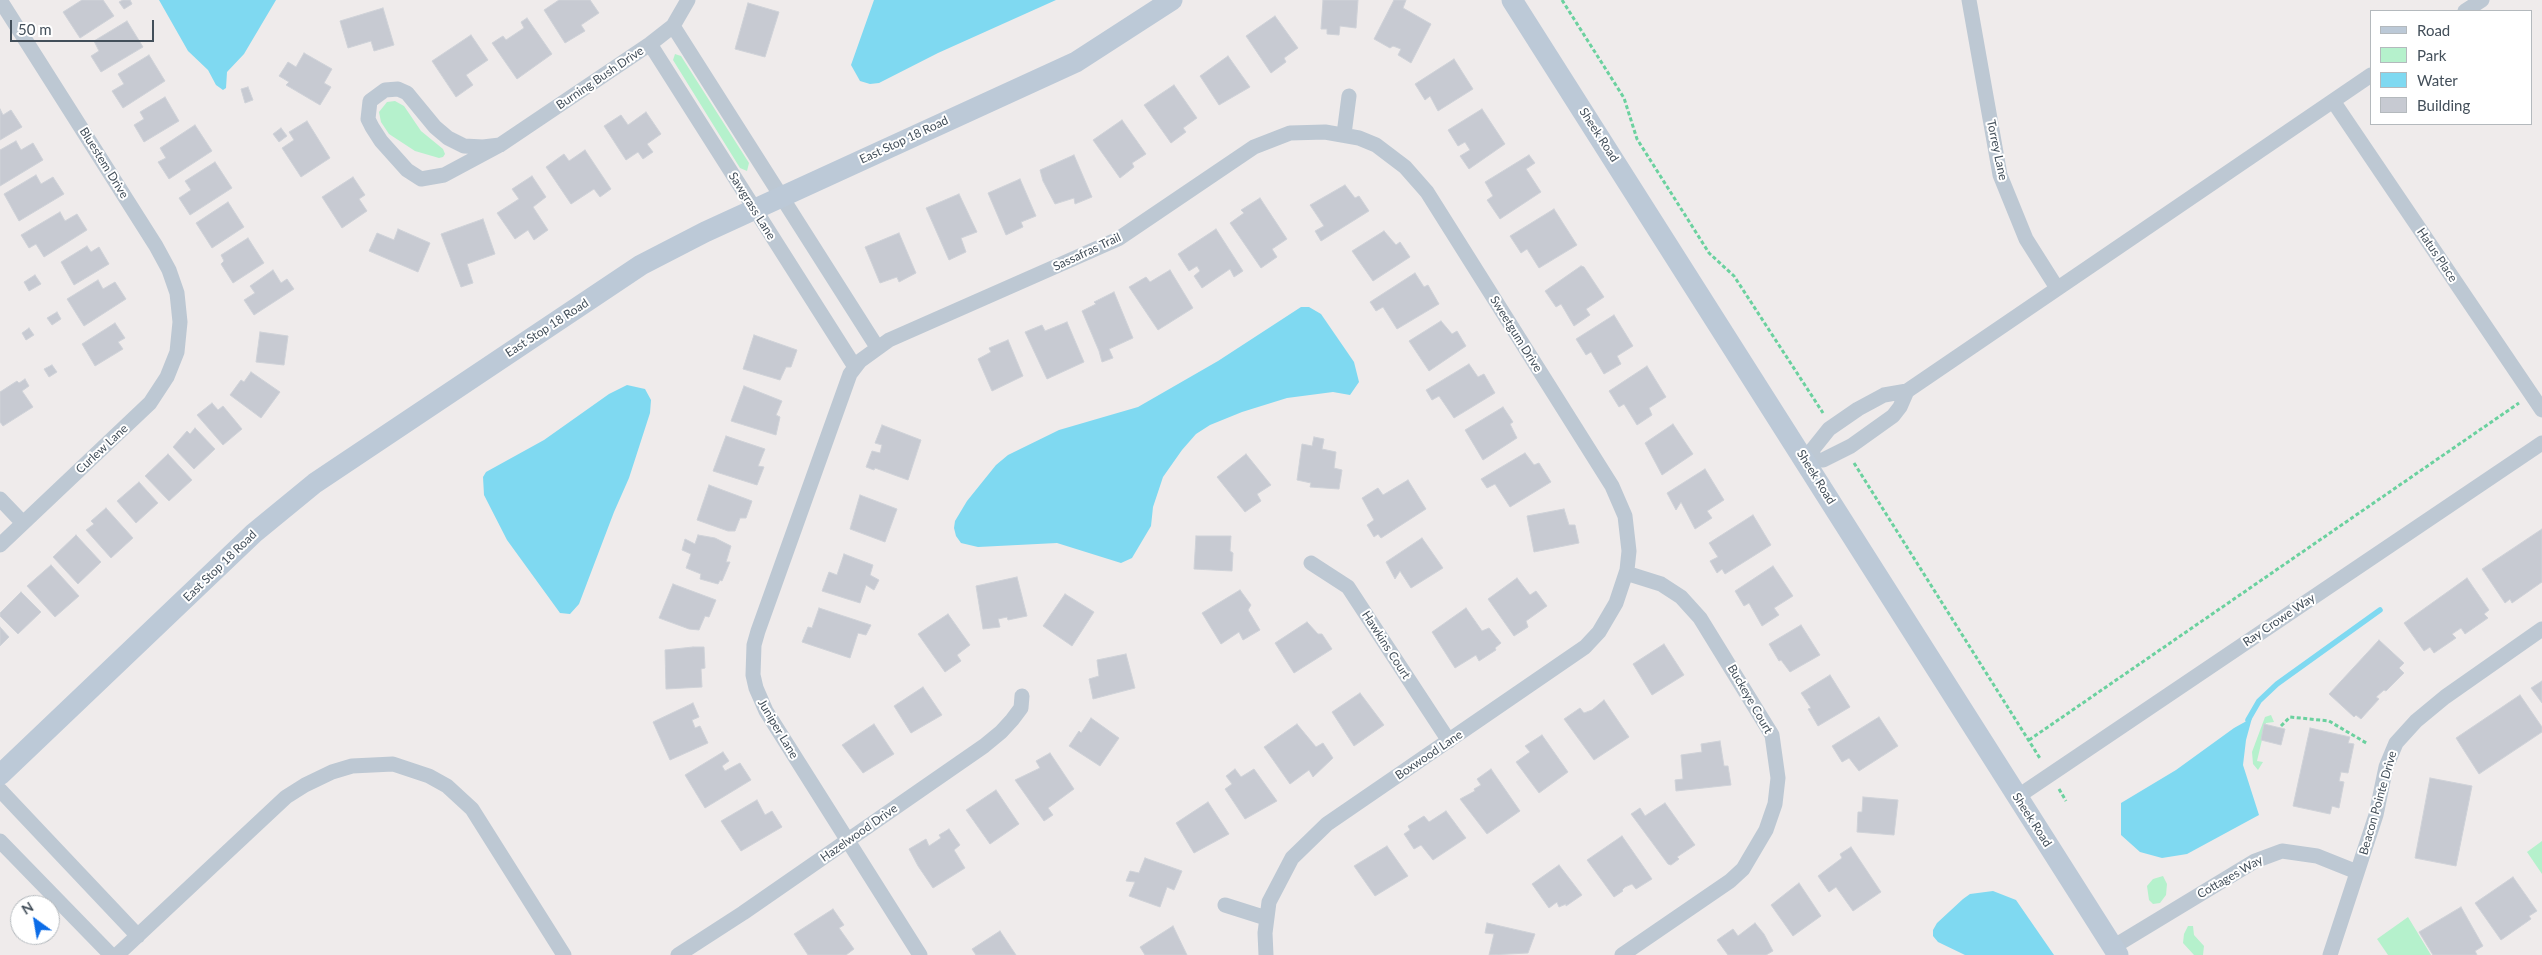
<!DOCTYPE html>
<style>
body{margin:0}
#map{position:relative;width:2542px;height:955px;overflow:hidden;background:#efebeb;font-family:Lato,sans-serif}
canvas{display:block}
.legend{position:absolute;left:2370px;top:10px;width:162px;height:115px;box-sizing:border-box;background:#fff;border:1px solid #b4b9bd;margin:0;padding:6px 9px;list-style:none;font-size:15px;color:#434f5a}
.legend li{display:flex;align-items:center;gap:10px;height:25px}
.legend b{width:25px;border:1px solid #b4b9bd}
.north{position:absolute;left:10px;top:895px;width:50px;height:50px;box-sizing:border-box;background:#fff;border:1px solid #b4b9bd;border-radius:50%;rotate:328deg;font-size:14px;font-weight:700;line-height:20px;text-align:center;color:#434f5a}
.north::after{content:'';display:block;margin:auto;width:18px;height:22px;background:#0c6ce7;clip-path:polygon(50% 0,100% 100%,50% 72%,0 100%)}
.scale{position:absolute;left:10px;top:20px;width:144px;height:22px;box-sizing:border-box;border:2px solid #434f5a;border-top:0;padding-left:6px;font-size:15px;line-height:18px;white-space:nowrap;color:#434f5a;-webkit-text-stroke:4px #fff;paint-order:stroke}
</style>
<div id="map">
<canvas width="2542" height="955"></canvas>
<ul class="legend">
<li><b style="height:6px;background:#bcc9d7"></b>Road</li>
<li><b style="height:14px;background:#b5f1cc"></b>Park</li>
<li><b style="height:14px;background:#7fd9f1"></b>Water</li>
<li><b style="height:14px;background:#c7cad2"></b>Building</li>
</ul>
<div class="north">N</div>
<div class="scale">50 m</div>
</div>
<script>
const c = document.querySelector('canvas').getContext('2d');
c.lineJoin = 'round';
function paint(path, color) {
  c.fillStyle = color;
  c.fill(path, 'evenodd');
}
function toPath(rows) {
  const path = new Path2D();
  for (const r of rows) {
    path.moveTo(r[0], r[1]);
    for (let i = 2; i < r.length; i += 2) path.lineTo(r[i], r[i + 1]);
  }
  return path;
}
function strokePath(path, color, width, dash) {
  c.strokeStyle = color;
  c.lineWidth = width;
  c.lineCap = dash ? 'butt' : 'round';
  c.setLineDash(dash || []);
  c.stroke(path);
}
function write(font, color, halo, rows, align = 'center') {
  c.font = font + ' Lato,sans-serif';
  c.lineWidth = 4;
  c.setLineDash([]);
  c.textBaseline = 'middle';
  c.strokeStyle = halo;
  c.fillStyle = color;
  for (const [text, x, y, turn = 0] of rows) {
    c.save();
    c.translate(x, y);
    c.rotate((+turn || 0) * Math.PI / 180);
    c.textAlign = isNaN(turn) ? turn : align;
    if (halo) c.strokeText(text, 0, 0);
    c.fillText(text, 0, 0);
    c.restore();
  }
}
paint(toPath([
 [675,54,681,56,749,163,747,171,740,168,673,60],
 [395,101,404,106,421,131,443,149,445,154,443,157,439,158,415,151,389,134,381,122,379,112,387,102],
 [2271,715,2274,722,2266,723,2257,761,2263,762,2258,770,2253,764,2252,752,2265,717],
 [2542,841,2542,874,2527,852],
 [2163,876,2167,884,2166,895,2160,903,2153,904,2149,900,2147,886,2153,879],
 [2408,917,2431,955,2388,955,2377,939],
 [2188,926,2193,926,2194,935,2204,946,2203,955,2194,955,2183,943,2184,934]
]), '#b5f1cc');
paint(toPath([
 [159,0,276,0,244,54,227,72,226,88,223,90,216,85,208,70,188,51],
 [874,0,1056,0,938,53,879,83,870,84,860,81,851,65],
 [1301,307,1309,307,1321,314,1354,362,1359,382,1350,395,1333,392,1287,398,1242,412,1210,425,1196,434,1182,450,1163,477,1153,507,1151,526,1132,558,1121,563,1057,543,978,547,961,543,956,536,954,528,955,521,967,501,996,465,1008,455,1059,430,1138,407,1218,361],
 [627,385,645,389,651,400,650,413,629,478,614,512,579,604,570,614,560,613,507,540,484,495,483,477,486,472,544,440,609,394],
 [2252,718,2246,740,2243,765,2259,815,2187,854,2162,858,2140,852,2121,835,2121,803,2176,770,2234,728],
 [1993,891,2016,900,2054,955,1965,955,1938,942,1933,936,1933,930,1937,923,1963,899,1970,894]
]), '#7fd9f1');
strokePath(toPath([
 [2248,720,2259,701,2277,684,2380,610]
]), '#7fd9f1', 5.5);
const building = toPath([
 [82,0,103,0,114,16,80,38,63,12,82,0],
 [123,0,130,0,132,4,124,9,119,2,123,0],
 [559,0,590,0,599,13,581,25,585,31,565,43,544,10,559,0],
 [1323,0,1358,0,1356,28,1340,26,1339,35,1327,34,1327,29,1321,29,1323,0],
 [1394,0,1406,0,1403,8,1431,24,1411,63,1398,55,1401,49,1393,46,1390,48,1374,39,1394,0],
 [748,3,779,12,765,57,735,49,748,3],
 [383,8,394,45,374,51,371,41,348,48,340,21,383,8],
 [1275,16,1298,48,1284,58,1286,62,1271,73,1246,36,1275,16],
 [527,18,552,54,517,79,492,43,503,36,506,40,524,28,521,22,527,18],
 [127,21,143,47,101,72,91,56,99,51,94,41,127,21],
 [471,35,488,60,466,75,473,85,456,97,432,61,471,35],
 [304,53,332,69,324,83,331,87,320,105,286,85,289,82,279,76,288,62,296,67,304,53],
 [149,55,165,81,123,108,112,91,124,84,118,74,149,55],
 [1228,56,1250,87,1219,105,1200,76,1228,56],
 [1454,59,1473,89,1438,111,1430,96,1425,100,1415,84,1454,59],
 [1174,85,1197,118,1183,128,1186,132,1171,143,1144,105,1174,85],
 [248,87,253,100,245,103,241,89,248,87],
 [165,97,179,121,144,142,134,125,144,119,140,112,165,97],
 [0,109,3,115,11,110,22,127,0,140,0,109],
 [1482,109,1505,144,1469,169,1460,156,1470,150,1465,142,1458,146,1448,130,1482,109],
 [646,112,661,134,647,144,653,152,643,159,638,152,626,160,604,126,621,115,628,125,646,112],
 [1122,120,1146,154,1132,163,1134,167,1120,178,1093,140,1122,120],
 [307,121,330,158,301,177,282,148,294,140,289,132,307,121],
 [195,125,212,151,169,179,158,162,166,158,160,148,195,125],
 [281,128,287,136,279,142,273,134,281,128],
 [16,141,21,150,33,143,43,160,0,186,0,150,16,141],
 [585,150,611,189,600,197,594,189,571,204,546,167,564,154,569,161,585,150],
 [1074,155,1092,197,1075,204,1074,198,1055,204,1043,181,1040,170,1074,155],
 [1529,155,1535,163,1526,169,1541,192,1500,219,1487,200,1493,196,1485,182,1529,155],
 [215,162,232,188,190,215,179,198,191,190,185,181,215,162],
 [36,175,41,184,53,177,64,194,19,221,4,194,36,175],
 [532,176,546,197,533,207,548,230,534,240,528,230,515,239,497,213,519,199,512,189,532,176],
 [353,177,365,195,359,199,367,211,342,228,322,197,353,177],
 [1020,179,1036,216,1021,222,1023,227,1006,235,988,193,1020,179],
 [1345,185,1355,198,1359,196,1369,211,1321,241,1315,231,1324,226,1310,205,1345,185],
 [959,194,977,232,961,238,966,252,949,260,926,208,959,194],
 [1260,198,1287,239,1272,249,1277,257,1261,268,1230,223,1244,213,1241,210,1260,198],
 [228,202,244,227,212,248,196,223,228,202],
 [1554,209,1577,245,1539,268,1527,249,1521,253,1510,236,1554,209],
 [60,212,65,221,77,214,87,230,44,257,36,244,29,248,21,235,60,212],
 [483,219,495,254,467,264,473,283,461,287,441,234,483,219],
 [398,229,430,243,418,272,369,251,377,233,394,240,398,229],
 [1216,229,1243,271,1234,277,1230,269,1202,288,1194,276,1200,271,1197,266,1189,271,1178,254,1216,229],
 [1384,231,1396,245,1400,242,1410,257,1373,281,1352,251,1384,231],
 [899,233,916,273,899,282,897,277,880,283,865,247,899,233],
 [248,238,264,263,233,283,221,264,224,261,221,255,248,238],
 [87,246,91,252,99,247,109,264,74,285,61,262,87,246],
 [1581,266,1584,267,1604,297,1586,309,1590,315,1574,326,1561,304,1556,307,1545,291,1581,266],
 [273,270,281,283,287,279,294,289,254,315,244,300,255,293,250,286,273,270],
 [1170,270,1193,308,1158,330,1129,287,1146,277,1150,282,1170,270],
 [1415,273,1424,287,1428,285,1439,304,1397,329,1383,307,1376,311,1370,302,1415,273],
 [35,275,41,284,29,291,24,282,35,275],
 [98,280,103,289,115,282,126,299,84,326,67,299,98,280],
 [1114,292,1133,338,1109,349,1113,358,1102,362,1099,351,1082,311,1096,304,1094,302,1114,292],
 [57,312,61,319,52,325,47,318,57,312],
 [1614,315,1633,346,1617,356,1621,364,1604,374,1591,352,1586,355,1576,339,1614,315],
 [1441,321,1452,334,1457,331,1466,346,1429,371,1409,341,1441,321],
 [1067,322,1084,362,1047,379,1025,332,1042,325,1045,331,1067,322],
 [115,323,125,338,118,342,123,349,95,366,82,344,115,323],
 [29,328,34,335,26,340,22,333,29,328],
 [260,332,288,336,284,365,256,362,260,332],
 [754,335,797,350,791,367,786,367,780,380,743,369,754,335],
 [1008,340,1023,376,992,391,978,359,991,352,989,348,1008,340],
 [1469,364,1478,377,1484,374,1495,393,1454,418,1439,396,1432,400,1426,390,1469,364],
 [52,365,57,372,49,377,44,369,52,365],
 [1647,366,1666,397,1649,408,1652,415,1637,425,1624,404,1619,407,1609,391,1647,366],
 [251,372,280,392,261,418,230,395,241,380,244,382,251,372],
 [25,379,29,386,22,391,33,407,3,426,0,422,0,392,17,381,19,383,25,379],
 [744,386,782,401,776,415,780,417,776,435,731,421,744,386],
 [212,403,218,410,223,406,242,429,223,445,197,415,212,403],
 [1503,407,1513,422,1510,424,1517,438,1483,460,1465,430,1503,407],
 [1673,424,1693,454,1662,475,1645,443,1673,424],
 [882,425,921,440,908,480,875,468,874,470,866,467,872,451,880,453,882,445,875,443,882,425],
 [195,428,215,449,194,469,173,447,187,431,190,434,195,428],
 [726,436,765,449,758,466,764,467,757,485,713,471,726,436],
 [1314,437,1324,439,1322,449,1336,452,1334,468,1342,470,1339,489,1310,487,1311,483,1297,480,1302,444,1312,446,1314,437],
 [1525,453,1534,465,1539,463,1551,482,1510,507,1495,484,1487,488,1481,479,1525,453],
 [168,454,192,480,169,501,145,476,168,454],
 [1246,454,1271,485,1257,494,1261,501,1245,512,1217,477,1246,454],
 [1705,469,1724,500,1707,511,1712,518,1695,529,1681,502,1676,510,1667,493,1705,469],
 [1408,480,1426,509,1381,538,1378,534,1374,537,1367,525,1374,520,1362,498,1378,488,1383,495,1408,480],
 [139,482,158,503,136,523,117,501,139,482],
 [709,485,752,501,746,518,740,518,735,531,728,531,697,520,709,485],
 [860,495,897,509,885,542,850,529,860,495],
 [106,508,133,538,111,558,86,530,94,524,91,521,106,508],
 [1564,509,1569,525,1575,525,1579,543,1534,552,1527,516,1564,509],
 [1753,515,1771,545,1725,574,1722,569,1717,573,1710,561,1718,557,1709,543,1753,515],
 [2542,529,2542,582,2512,603,2510,599,2505,603,2482,569,2542,529],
 [76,535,101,562,78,584,53,557,76,535],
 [698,535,715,538,731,546,726,562,730,562,722,581,720,580,718,584,700,579,701,574,686,568,691,554,682,550,685,539,695,544,698,535],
 [1196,536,1231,536,1230,551,1233,553,1232,571,1194,569,1196,536],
 [1422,538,1443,568,1411,588,1400,571,1395,579,1386,562,1422,538],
 [844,554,873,565,870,575,879,580,874,590,866,585,860,603,822,591,829,572,837,575,844,554],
 [51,565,79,596,55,617,27,586,51,565],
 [1773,566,1793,596,1774,608,1779,615,1762,626,1749,603,1744,606,1735,591,1773,566],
 [1017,577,1027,616,1008,620,1007,617,998,619,1000,627,983,629,976,586,1017,577],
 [1517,578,1530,595,1536,591,1547,606,1526,621,1528,627,1514,636,1488,599,1517,578],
 [2467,578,2489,610,2484,614,2488,618,2465,634,2461,628,2452,634,2456,638,2434,653,2430,647,2424,651,2404,623,2467,578],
 [673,584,716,600,709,617,705,616,699,630,689,629,659,618,673,584],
 [1240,590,1251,605,1248,610,1260,630,1243,640,1239,632,1221,644,1202,613,1240,590],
 [21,592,41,612,18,634,0,616,0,613,21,592],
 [1065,594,1094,612,1072,646,1043,626,1065,594],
 [819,608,871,625,866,635,858,633,850,658,802,642,808,627,812,628,819,608],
 [1466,608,1482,631,1489,628,1501,643,1495,648,1496,650,1479,661,1476,655,1455,668,1432,632,1466,608],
 [948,614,970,645,957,655,961,661,945,672,918,634,948,614],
 [1307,622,1318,634,1322,634,1332,649,1294,673,1275,643,1307,622],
 [1801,625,1820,655,1790,672,1781,660,1779,661,1769,644,1801,625],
 [0,627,9,637,0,646,0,627],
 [2379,640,2404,663,2399,668,2404,673,2386,691,2384,690,2376,697,2379,699,2361,719,2356,715,2354,717,2329,694,2379,640],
 [1664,644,1684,675,1652,695,1633,664,1664,644],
 [693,647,704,647,705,668,701,669,702,687,666,689,665,650,693,647],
 [1126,654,1135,688,1093,699,1089,679,1099,676,1097,660,1126,654],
 [1830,675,1850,707,1818,726,1808,709,1811,708,1801,693,1830,675],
 [2542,681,2542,703,2531,688,2542,681],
 [923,687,942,715,911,733,894,706,923,687],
 [1360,693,1384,725,1354,746,1332,712,1360,693],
 [2520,695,2542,727,2542,732,2479,774,2456,738,2520,695],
 [1604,700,1629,737,1594,760,1564,719,1580,708,1584,713,1592,710,1604,700],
 [693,703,699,717,692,720,695,728,700,726,708,743,670,760,653,722,693,703],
 [1879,717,1898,746,1859,771,1849,758,1842,762,1832,746,1879,717],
 [1091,718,1119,738,1100,766,1069,746,1079,731,1081,733,1091,718],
 [874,724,894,754,863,773,842,745,874,724],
 [1297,724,1316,747,1323,743,1333,758,1313,777,1309,770,1290,784,1264,747,1297,724],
 [2264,724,2285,729,2281,745,2261,740,2264,724],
 [2310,728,2350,737,2348,743,2354,744,2348,773,2341,772,2339,781,2344,782,2339,808,2332,806,2330,814,2293,806,2310,728],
 [1542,735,1568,772,1539,793,1516,762,1530,752,1525,746,1542,735],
 [1720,741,1724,766,1728,766,1731,785,1676,791,1675,780,1683,779,1681,755,1702,752,1701,744,1720,741],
 [723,752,729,761,722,766,725,771,740,763,751,780,705,808,685,775,723,752],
 [1050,753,1074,789,1048,808,1053,815,1044,821,1015,780,1040,768,1036,761,1050,753],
 [1235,769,1241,777,1254,769,1277,801,1245,819,1225,789,1232,784,1226,776,1235,769],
 [1491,769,1520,811,1487,834,1460,799,1475,791,1474,789,1481,785,1477,779,1491,769],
 [2430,778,2472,786,2456,866,2415,858,2430,778],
 [996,790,1019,824,990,844,966,810,996,790],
 [1863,797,1898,800,1894,835,1857,832,1858,812,1862,812,1863,797],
 [757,800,765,815,772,811,782,827,741,851,721,821,757,800],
 [1208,802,1229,834,1194,853,1176,823,1208,802],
 [1665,803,1695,845,1677,857,1679,859,1671,865,1668,864,1631,814,1640,808,1645,816,1665,803],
 [1446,811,1466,838,1433,860,1421,845,1414,849,1404,834,1410,830,1408,826,1424,816,1429,822,1446,811],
 [949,829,960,845,954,850,965,868,933,888,918,866,909,849,926,839,929,846,941,838,939,835,949,829],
 [1622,836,1652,879,1636,889,1632,884,1625,887,1622,890,1623,891,1614,897,1587,860,1622,836],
 [1387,846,1408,876,1375,896,1354,866,1387,846],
 [1851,847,1881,892,1853,911,1836,887,1829,892,1818,876,1842,858,1840,854,1851,847],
 [1145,858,1182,871,1174,890,1167,887,1160,907,1129,896,1135,882,1126,881,1130,871,1139,873,1145,858],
 [1559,865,1582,895,1566,906,1566,904,1559,907,1557,902,1549,908,1532,884,1559,865],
 [2513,877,2537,911,2529,916,2531,919,2501,940,2475,903,2513,877],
 [1799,883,1821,916,1793,936,1771,905,1799,883],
 [2461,907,2483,946,2475,951,2477,955,2433,955,2419,932,2461,907],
 [833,909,844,925,839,928,854,949,846,955,808,955,794,934,833,909],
 [1487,923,1535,934,1528,953,1489,955,1494,934,1485,933,1487,923],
 [1755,923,1764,934,1773,951,1766,955,1728,955,1717,940,1733,929,1738,936,1755,923],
 [1173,926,1187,955,1145,955,1140,947,1173,926],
 [1000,931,1016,955,976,955,972,949,1000,931]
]);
paint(building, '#c7cad2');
strokePath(building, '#cfd2d8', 1);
strokePath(toPath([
 [1562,0,1624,98,1637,139,1709,253,1734,276,1823,413],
 [1854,463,2041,760],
 [2281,726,2290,717,2329,721,2368,744],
 [2029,740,2519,403],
 [2059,789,2066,801]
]), '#6bd19f', 3, [4, 2.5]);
strokePath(toPath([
 [1969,0,2000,175,2026,239,2057,288],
 [2465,11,2482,0],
 [673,26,877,347],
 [650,44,855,367],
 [2333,101,2542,410],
 [1344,134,1349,96],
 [500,145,483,147,464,146,448,138,435,127,407,93,398,89,385,90,370,101,368,119,372,127,381,141,407,170,421,179,444,175,500,145,650,44,673,26,688,0],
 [1907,391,1900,407,1893,416,1851,446,1823,460,1805,459,1829,429,1858,409,1884,395,1907,391,2371,75],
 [0,499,23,523],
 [0,545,150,403,167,377,177,352,180,322,177,293,169,270,156,246,0,0],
 [1311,563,1348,587,1449,741],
 [0,790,138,936],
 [2017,797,2542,443],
 [0,841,111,955],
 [1225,905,1266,918],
 [2113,947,2255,861,2282,851,2317,856,2357,872],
 [117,955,286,797,305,785,332,772,352,766,393,764,429,776,447,786,472,809,564,955],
 [678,955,743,913,984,746,1001,732,1012,720,1021,708,1022,696],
 [920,955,766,711,756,688,753,675,754,645,758,631,850,374,860,361,889,340,1118,239,1254,147,1290,133,1325,132,1359,138,1376,145,1405,167,1427,192,1612,486,1625,516,1629,551,1627,570,1616,603,1599,632,1585,647,1327,824,1292,858,1269,902,1265,933,1266,955],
 [1622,955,1730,881,1743,869,1766,830,1775,804,1778,778,1772,735,1700,618,1681,597,1661,584,1626,573],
 [2330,955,2376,815,2386,767,2396,743,2416,721,2445,697,2542,629]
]), '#bdc8d3', 15);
strokePath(toPath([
 [1512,0,2118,955],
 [0,775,254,533,315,483,641,265,705,232,1076,62,1172,0]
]), '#bcc9d7', 21);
write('12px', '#434f5a', '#fff', [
 ["Burning Bush Drive",600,78,-34],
 ["Sheek Road",1599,135,57],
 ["East Stop 18 Road",904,140,-25],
 ["Torrey Lane",1997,150,78],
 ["Bluestem Drive",104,163,58],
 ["Sawgrass Lane",752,206,58],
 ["Sassafras Trail",1087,252,-25],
 ["Hatus Place",2437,255,56],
 ["East Stop 18 Road",547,328,-33],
 ["Sweetgum Drive",1516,334,58],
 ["Curlew Lane",102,449,-43],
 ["Sheek Road",1816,477,58],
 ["East Stop 18 Road",220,566,-44],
 ["Ray Crowe Way",2279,620,-34],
 ["Hawkins Court",1386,645,57],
 ["Buckeye Court",1750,699,60],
 ["Juniper Lane",778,729,59],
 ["Boxwood Lane",1429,755,-34],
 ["Beacon Pointe Drive",2378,803,-74],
 ["Sheek Road",2032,820,57],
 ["Hazelwood Drive",859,833,-35],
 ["Cottages Way",2230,877,-30]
]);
</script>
